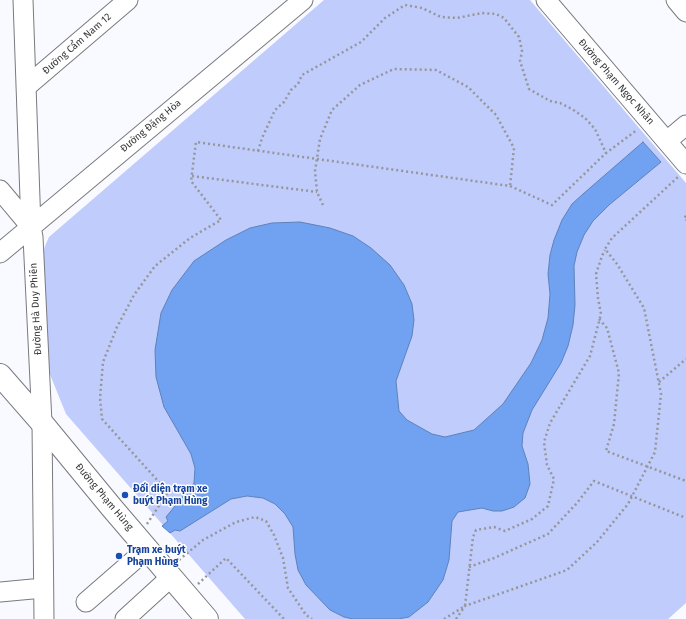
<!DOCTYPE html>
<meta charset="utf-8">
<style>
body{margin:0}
canvas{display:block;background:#f9faff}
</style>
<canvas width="686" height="619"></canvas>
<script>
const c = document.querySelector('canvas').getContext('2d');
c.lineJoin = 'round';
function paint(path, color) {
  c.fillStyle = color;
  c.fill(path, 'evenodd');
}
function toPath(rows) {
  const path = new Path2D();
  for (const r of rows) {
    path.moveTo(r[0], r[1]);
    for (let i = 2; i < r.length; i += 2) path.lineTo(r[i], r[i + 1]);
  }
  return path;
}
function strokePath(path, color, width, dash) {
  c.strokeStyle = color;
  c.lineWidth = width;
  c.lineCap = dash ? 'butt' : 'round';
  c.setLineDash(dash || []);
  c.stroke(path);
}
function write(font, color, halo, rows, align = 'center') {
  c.font = font + ' "Fira Sans",sans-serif';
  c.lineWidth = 3;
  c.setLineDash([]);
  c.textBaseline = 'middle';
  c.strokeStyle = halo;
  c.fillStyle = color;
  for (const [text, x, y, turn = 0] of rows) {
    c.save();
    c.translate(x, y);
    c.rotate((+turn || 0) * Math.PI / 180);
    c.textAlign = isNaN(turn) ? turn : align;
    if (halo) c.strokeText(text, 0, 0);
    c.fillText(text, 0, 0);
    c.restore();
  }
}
paint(toPath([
 [324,0,530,0,686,183,686,603,668,619,245,619,66,414,49,372,45,344,42,257,45,246,49,237]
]), '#bfccfc');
const water = toPath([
 [643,142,661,162,609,205,593,221,584,235,577,252,574,266,575,305,573,325,568,346,561,363,532,410,523,433,522,446,528,464,530,484,525,498,514,507,502,511,493,511,482,508,458,512,452,521,449,560,443,580,428,602,409,617,398,619,353,619,344,617,330,610,306,585,298,570,295,554,293,527,285,514,275,504,263,498,247,496,231,499,180,531,175,530,170,533,162,526,168,521,166,517,194,483,195,468,191,454,164,407,156,377,155,350,161,313,172,290,194,261,226,240,250,228,272,223,300,222,330,228,353,236,371,248,390,265,404,285,412,304,414,320,412,336,396,381,399,411,407,420,432,434,445,437,474,430,503,404,531,363,542,340,548,318,550,294,548,274,550,255,554,240,562,220,572,204,583,194,643,142]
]);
paint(water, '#70a2f1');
strokePath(water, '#5f82ba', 1);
const minor = toPath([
 [23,0,31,227,33,237,42,423,44,619],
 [546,0,686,164],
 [676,0,686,12],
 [26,87,128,0],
 [667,141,686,125],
 [0,190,31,227],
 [0,253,303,0],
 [0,592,43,588],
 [86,602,147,549],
 [125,619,171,577]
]);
const major = toPath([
 [0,375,42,423,112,508,207,619]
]);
strokePath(minor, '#797a7e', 21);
strokePath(major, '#797a7e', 24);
strokePath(toPath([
 [258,151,262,138,275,110,284,102,291,90,298,84,302,75,361,42,385,18,405,5,422,8,441,17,457,18,482,13,496,14,504,18,519,37,522,51,520,61,529,89,550,101,560,103,572,109,585,118,595,129,606,153,637,130],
 [192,176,317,192],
 [323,205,317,192,315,171,320,139,332,110,360,85,394,69,436,70,468,87,496,115,514,148,510,186],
 [686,216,684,218,686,220],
 [599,319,607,328,619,373,614,424,606,451,686,481],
 [659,382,686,359],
 [147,524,168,492,102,419,100,398,103,362,117,327,134,295,155,266,190,238,221,220,191,181,196,142,510,186,552,205,606,153],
 [179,560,203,540,236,522,255,517,266,521,274,535,283,558,288,588,306,615,312,619],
 [469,567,494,558,548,534,577,503,594,481,686,518],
 [198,584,226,558,284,619],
 [444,619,465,606,473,537,476,530,494,527,505,531,532,519,548,506,554,479,547,465,544,442,550,423,590,356,601,314,598,298,596,274,602,256,605,250],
 [456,619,465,606,567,570,597,542,628,504,655,452,661,394,644,308,617,264,605,249,612,238,678,177]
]), '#96969a', 2.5, [2, 3]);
strokePath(minor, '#fff', 19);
strokePath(major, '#fff', 22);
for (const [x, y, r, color] of [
 [125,495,4,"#1a4fb4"],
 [119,556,4,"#1a4fb4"]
]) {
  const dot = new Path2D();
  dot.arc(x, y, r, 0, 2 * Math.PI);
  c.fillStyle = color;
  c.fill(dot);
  strokePath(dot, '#fff', 1.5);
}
write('10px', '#373739', '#fff', [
 ["Đường Cẩm Nam 12",77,44,-41],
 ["Đường Phạm Ngọc Nhân",616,82,49],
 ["Đường Đặng Hòa",151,126,-40],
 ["Đường Hà Duy Phiên",36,309,-93],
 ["Đường Phạm Hùng",104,497,50]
]);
write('bold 10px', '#164399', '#fff', [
 ["Đối diện trạm xe",133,489],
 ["buýt Phạm Hùng",133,501],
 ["Trạm xe buýt",127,550],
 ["Phạm Hùng",127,562]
], 'left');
</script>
